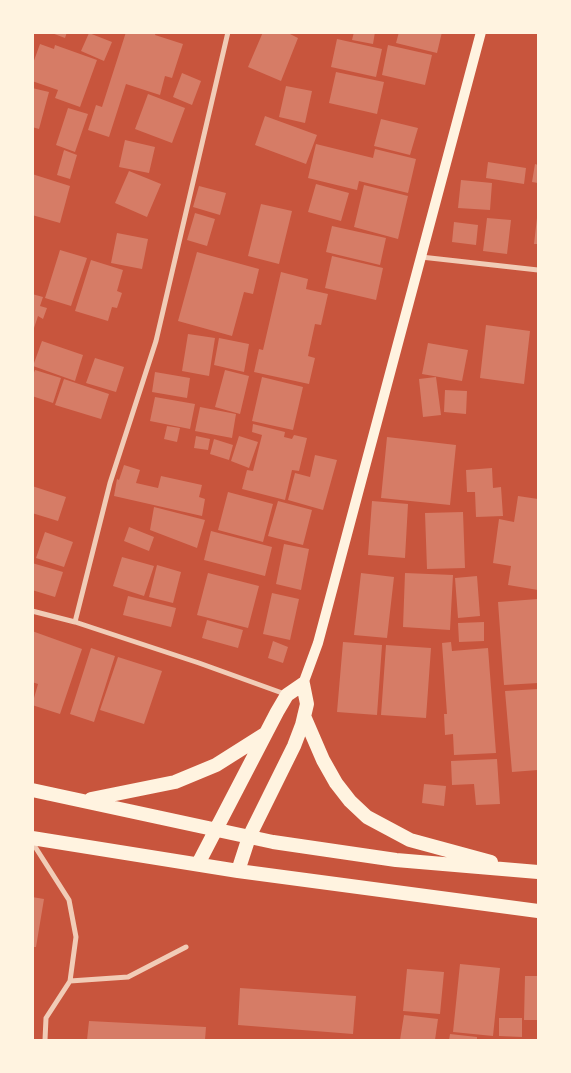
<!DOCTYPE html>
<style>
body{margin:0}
#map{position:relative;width:571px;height:1073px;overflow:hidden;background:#c8553d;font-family:Cabin,sans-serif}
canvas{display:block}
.frame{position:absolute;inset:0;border:34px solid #fff3e0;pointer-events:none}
</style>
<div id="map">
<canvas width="571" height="1073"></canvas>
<div class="frame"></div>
</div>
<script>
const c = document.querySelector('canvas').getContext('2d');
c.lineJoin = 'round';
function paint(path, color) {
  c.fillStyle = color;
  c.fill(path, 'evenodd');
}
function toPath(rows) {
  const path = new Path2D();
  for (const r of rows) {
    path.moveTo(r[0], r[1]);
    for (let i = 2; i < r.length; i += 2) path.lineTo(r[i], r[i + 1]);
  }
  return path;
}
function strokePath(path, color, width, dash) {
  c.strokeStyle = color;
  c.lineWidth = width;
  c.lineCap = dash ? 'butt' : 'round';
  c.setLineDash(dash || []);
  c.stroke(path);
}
paint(toPath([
 [49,32,67,32,65,38],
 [126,32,156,32,155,35,183,44,172,78,165,76,160,95,126,84,109,137,88,130,96,105,102,107],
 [263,32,286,32,298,38,281,81,248,67],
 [354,32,375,32,373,44,352,40],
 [399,32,442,32,437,53,396,43],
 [89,33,112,42,104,61,81,51],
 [337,39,382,49,376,77,331,67],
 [40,44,54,49,55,45,97,60,80,107,55,98,58,90,32,81,32,66],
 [388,45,432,55,425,85,382,75],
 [336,72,384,82,377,114,329,103],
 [182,73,201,81,192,105,173,97],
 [286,86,312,91,305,123,279,117],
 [32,88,49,92,39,129,32,127],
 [148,94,185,108,172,143,135,129],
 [68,108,88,114,75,152,56,145],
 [265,116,317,135,306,164,255,145],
 [381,119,418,128,410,155,374,146],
 [125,140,155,147,149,173,119,167],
 [316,144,373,158,375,149,416,159,408,193,359,181,357,190,308,178],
 [64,150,77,155,70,179,57,175],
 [488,162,526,168,524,184,486,178],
 [535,164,538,165,538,183,532,182],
 [129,171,161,184,147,217,115,203],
 [32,174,70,186,60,223,32,215],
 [461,180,492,183,490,210,458,208],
 [316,184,349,193,341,221,308,212],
 [364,185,408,196,398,239,354,227],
 [199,186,226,193,220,215,193,207],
 [261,204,292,211,279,264,248,256],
 [195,213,215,219,207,246,187,240],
 [487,218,511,220,507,254,483,251],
 [537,218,538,218,538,244,534,244],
 [454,222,478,225,476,245,452,242],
 [332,226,386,238,380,265,326,252],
 [117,233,148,239,142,269,111,263],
 [60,250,87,258,71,306,45,298],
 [197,252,259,269,253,294,244,292,232,336,178,321],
 [332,256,383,268,376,300,325,288],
 [91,260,123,270,117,291,122,293,117,308,112,307,108,321,75,311],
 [281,272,308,279,306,289,328,294,321,325,315,324,308,356,315,358,309,384,254,372,259,349,263,350],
 [32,294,43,297,40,306,47,308,43,319,38,316,33,331],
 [486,325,530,331,524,384,480,378],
 [188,334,215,338,209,376,182,371],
 [219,338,249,344,244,372,214,365],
 [42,341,83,355,75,381,33,366],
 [428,343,468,350,462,381,422,374],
 [95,358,124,367,116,392,86,383],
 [35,370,61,378,53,403,32,396,32,378],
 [225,370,249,376,240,414,215,407],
 [155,372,190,378,187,398,152,392],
 [262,377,303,387,293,430,252,421],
 [436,377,441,415,423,417,419,379],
 [64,379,109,394,101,419,55,405],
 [445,390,467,391,466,414,444,412],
 [155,397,195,404,190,429,150,421],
 [200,407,236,414,232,438,195,431],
 [253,424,285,432,284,437,292,439,294,435,307,438,299,471,292,470,285,500,242,489,247,470,253,471,262,435,252,432],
 [167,426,180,428,177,442,164,439],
 [196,436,210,439,208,450,194,448],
 [239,436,258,442,249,468,231,461],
 [387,437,456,445,450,505,381,498],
 [214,439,233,445,229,460,210,454],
 [315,455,337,460,323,510,288,500,295,473,310,477],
 [124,465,140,470,136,483,158,488,161,476,202,485,199,497,205,499,202,516,114,496,117,479,119,480],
 [492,468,493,488,501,487,503,516,476,517,475,492,467,492,466,470],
 [32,486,66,497,58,521,32,513],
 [228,492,273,504,263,542,218,530],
 [518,496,538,499,538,590,508,585,511,566,493,563,499,519,514,522],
 [278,501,312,510,303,545,268,536],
 [372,501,408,504,405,558,368,555],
 [154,507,205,520,197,548,150,530],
 [463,512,465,568,427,569,425,513],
 [129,527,154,537,149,551,124,541],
 [211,531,272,547,265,576,204,560],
 [45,532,73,542,64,567,36,558],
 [284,544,309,549,301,590,276,584],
 [122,557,154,566,144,596,113,586],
 [32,563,63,572,55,597,32,590],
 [157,565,181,572,173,603,149,597],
 [208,573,259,586,248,628,197,615],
 [361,573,394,577,387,638,354,635],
 [405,573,453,575,450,630,403,627],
 [477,576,480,616,458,618,455,578],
 [272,593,299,599,290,640,263,634],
 [128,596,176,608,171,627,123,615],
 [538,599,538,683,504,685,498,602],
 [207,620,243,630,238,648,202,638],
 [484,622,484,641,459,642,458,623],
 [32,631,82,649,60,714,32,705,38,684,32,682],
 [273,641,288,647,283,663,268,658],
 [343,642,382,645,377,715,337,712],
 [451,642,452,651,488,648,496,753,454,755,453,734,445,735,444,714,447,714,442,643],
 [386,645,431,648,426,718,381,715],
 [91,648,115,656,94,722,70,714],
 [118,657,162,671,144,724,100,710],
 [538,689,538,770,512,772,505,691],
 [497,759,500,804,476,805,474,784,452,785,451,761],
 [424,784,446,786,444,806,422,803],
 [32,897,44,899,36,947,32,947],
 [460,964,500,968,493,1036,453,1032],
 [407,969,444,972,440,1014,403,1011],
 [525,976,538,976,538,1020,524,1020],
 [240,988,356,996,353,1034,238,1025],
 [404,1015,438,1019,435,1040,400,1040],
 [499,1018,522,1018,522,1037,499,1036],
 [89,1021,206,1027,205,1040,87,1040],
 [450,1034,477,1037,477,1040,449,1040]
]), '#d67c66');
strokePath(toPath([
 [421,257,538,270],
 [32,611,75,622,199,663,285,694],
 [75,622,110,483,156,341,228,32],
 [32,842,69,900,76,937,70,981,46,1018,45,1040],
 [70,981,128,977,186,947]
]), '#f1ccb7', 5);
strokePath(toPath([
 [303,684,318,643,481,32]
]), '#fff3e0', 10);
strokePath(toPath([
 [304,716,323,760,336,783,350,801,367,817,410,840,491,862],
 [32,790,273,842,396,860,538,872],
 [91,799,175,782,216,765,265,734],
 [32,838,238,871,538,911],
 [198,864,277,712,287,695,303,684,307,704,302,725,294,746,249,837,238,871]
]), '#fff3e0', 14);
</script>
